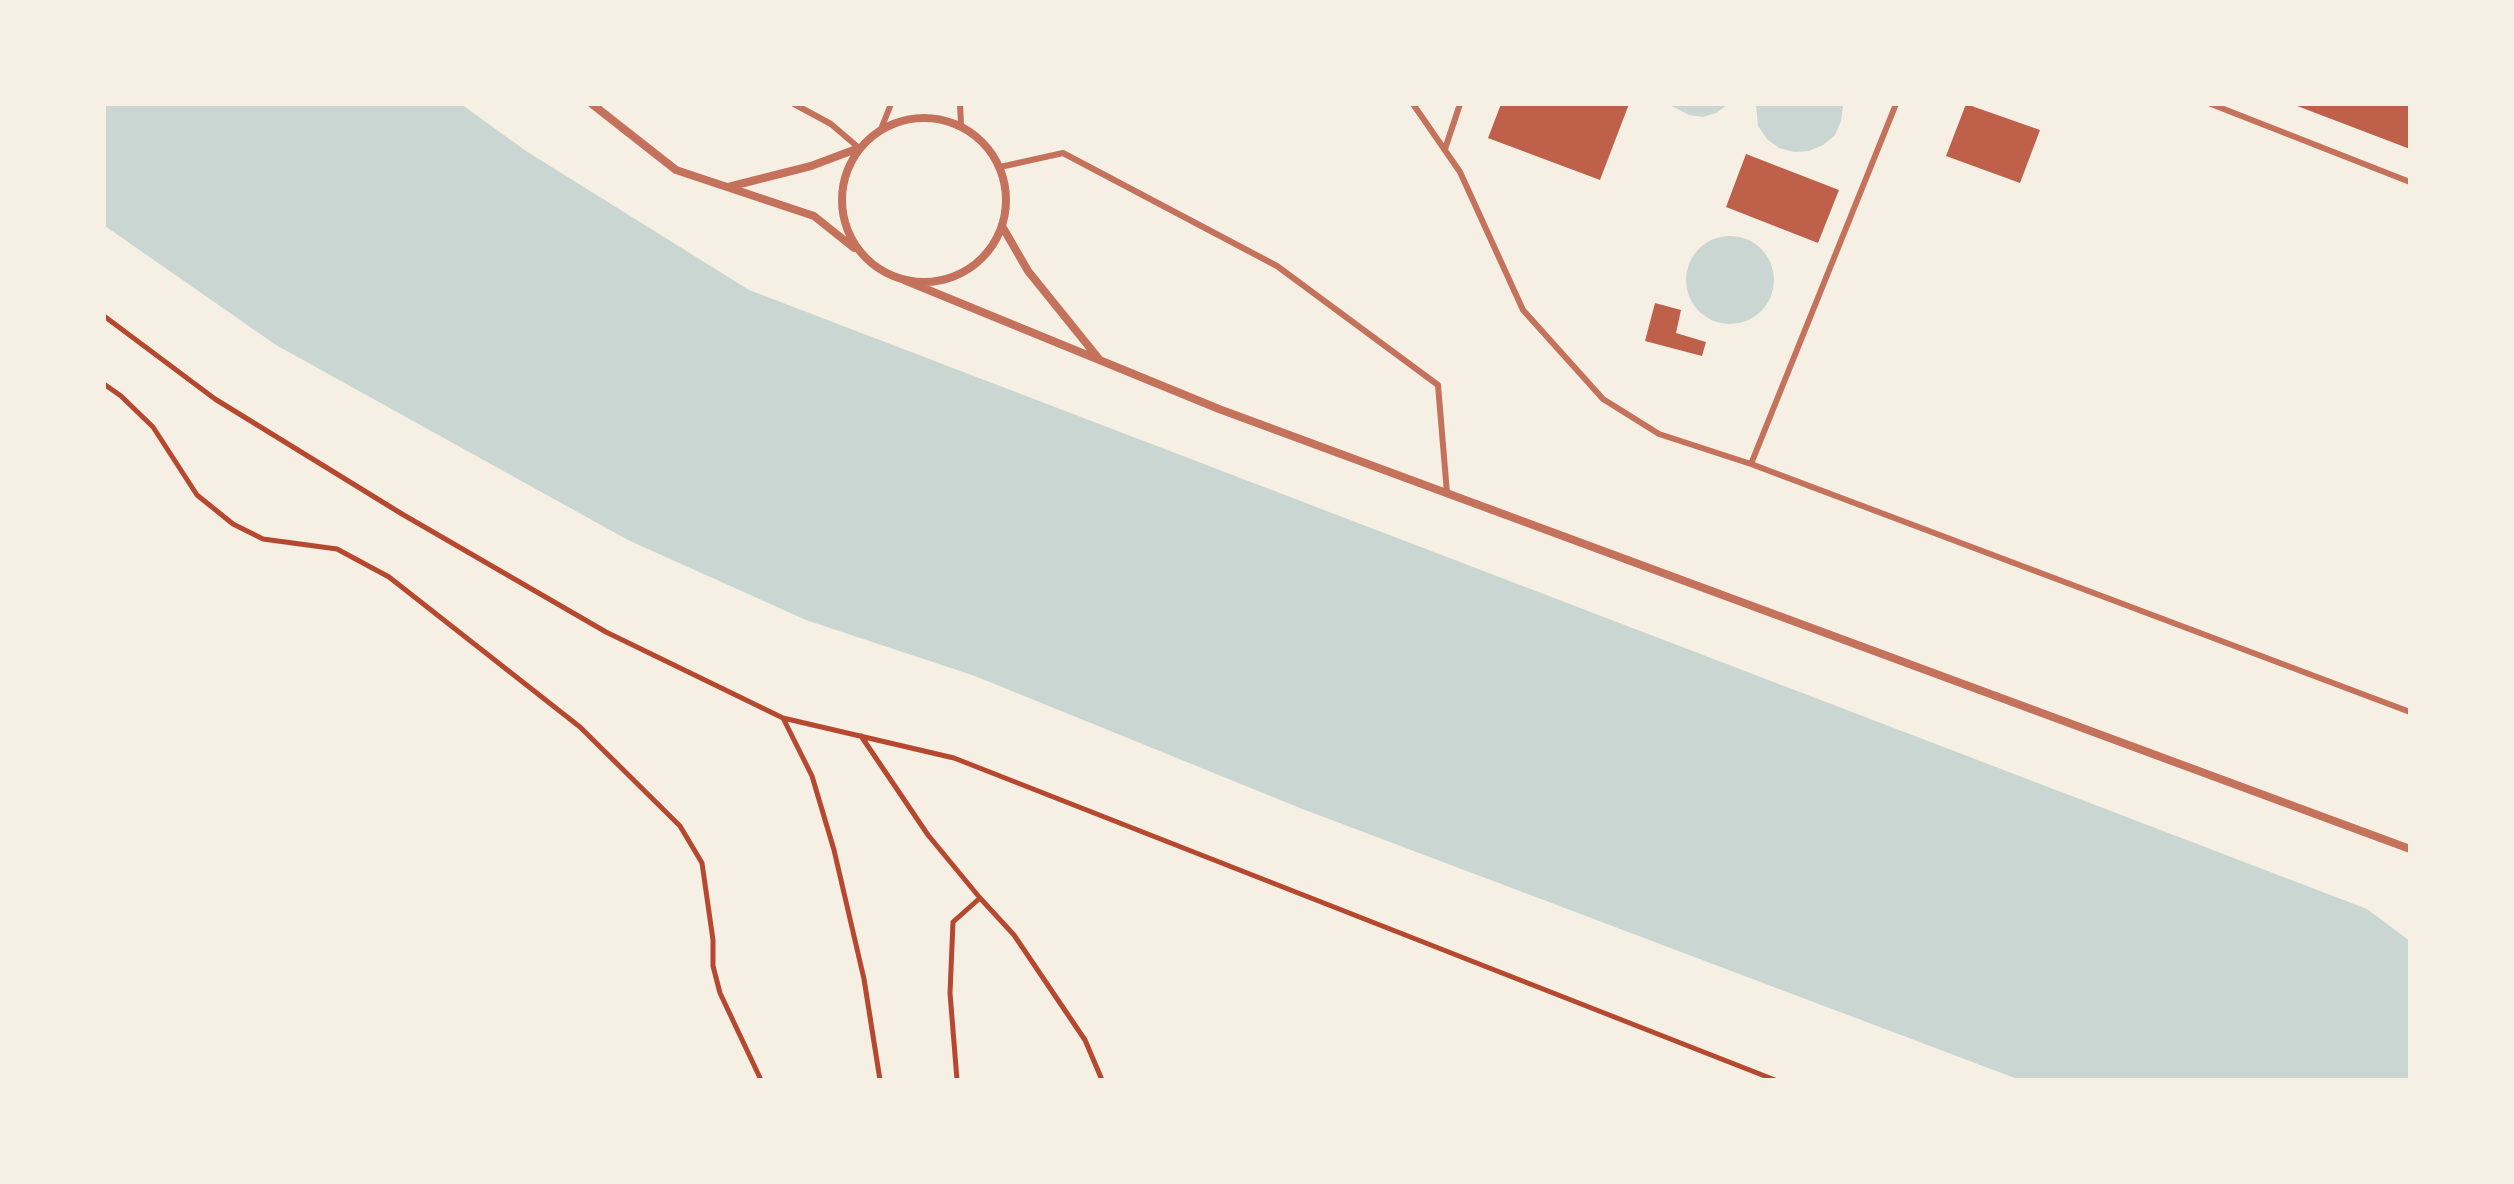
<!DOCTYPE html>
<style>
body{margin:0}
#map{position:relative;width:2514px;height:1184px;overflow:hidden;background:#f6efe4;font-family:Manrope,sans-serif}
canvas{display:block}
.frame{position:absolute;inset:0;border:106px solid #f6efe4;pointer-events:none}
</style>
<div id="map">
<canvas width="2514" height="1184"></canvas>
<div class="frame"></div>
</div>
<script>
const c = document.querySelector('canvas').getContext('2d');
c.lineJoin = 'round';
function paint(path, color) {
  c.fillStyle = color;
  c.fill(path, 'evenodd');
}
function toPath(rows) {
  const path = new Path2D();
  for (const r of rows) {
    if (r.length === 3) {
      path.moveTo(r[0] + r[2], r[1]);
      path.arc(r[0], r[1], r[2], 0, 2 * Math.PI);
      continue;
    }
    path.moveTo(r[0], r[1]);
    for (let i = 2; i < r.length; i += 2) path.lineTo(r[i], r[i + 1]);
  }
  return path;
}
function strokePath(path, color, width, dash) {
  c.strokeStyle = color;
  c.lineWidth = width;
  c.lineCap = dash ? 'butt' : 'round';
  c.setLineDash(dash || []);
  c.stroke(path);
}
paint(toPath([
 [104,104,461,104,526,151,749,290,2367,909,2410,941,2410,1080,2020,1080,1300,808,975,676,806,620,628,540,276,345,105,226],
 [1668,104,1729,104,1716,113,1703,117,1689,115],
 [1756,104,1843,104,1843,106,1841,121,1835,135,1823,145,1809,151,1794,152,1779,148,1767,139,1758,126],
 [1730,280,44]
]), '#c9d6d2');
paint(toPath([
 [1501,104,1629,104,1600,180,1488,138],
 [1966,104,2040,130,2020,183,1946,156],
 [2293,104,2410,104,2410,149,2292,104],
 [1746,154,1839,190,1818,243,1726,207],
 [1655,303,1681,310,1676,333,1706,342,1702,356,1645,341]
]), '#bf614a');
strokePath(toPath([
 [104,316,215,399,402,514,606,632,783,718,954,758,1775,1080],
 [104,384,121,396,153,427,197,495,233,524,263,539,337,549,389,577,580,727,680,826,702,863,713,940,713,966,720,993,761,1080],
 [783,718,812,776,834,850,864,979,880,1080],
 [861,736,928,835,980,898],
 [957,1080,950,993,953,922,980,898,1014,935,1085,1040,1102,1080]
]), '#b5482f', 5);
strokePath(toPath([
 [794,104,831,124,859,148],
 [960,104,961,125],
 [1413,104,1460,172,1523,310,1603,399,1659,434,1751,464],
 [1896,104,1751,464,2410,712],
 [2211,104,2410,182],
 [881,129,891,104],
 [1445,149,1460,104],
 [1000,167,1063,153,1277,266,1438,385,1447,493]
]), '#c5725c', 6);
strokePath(toPath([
 [592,104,676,170,814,216,854,248],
 [924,200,82],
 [728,187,811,166,859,148],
 [1002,226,1028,271,1099,359],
 [904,280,1219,409,2410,849]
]), '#c5725c', 8);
</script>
